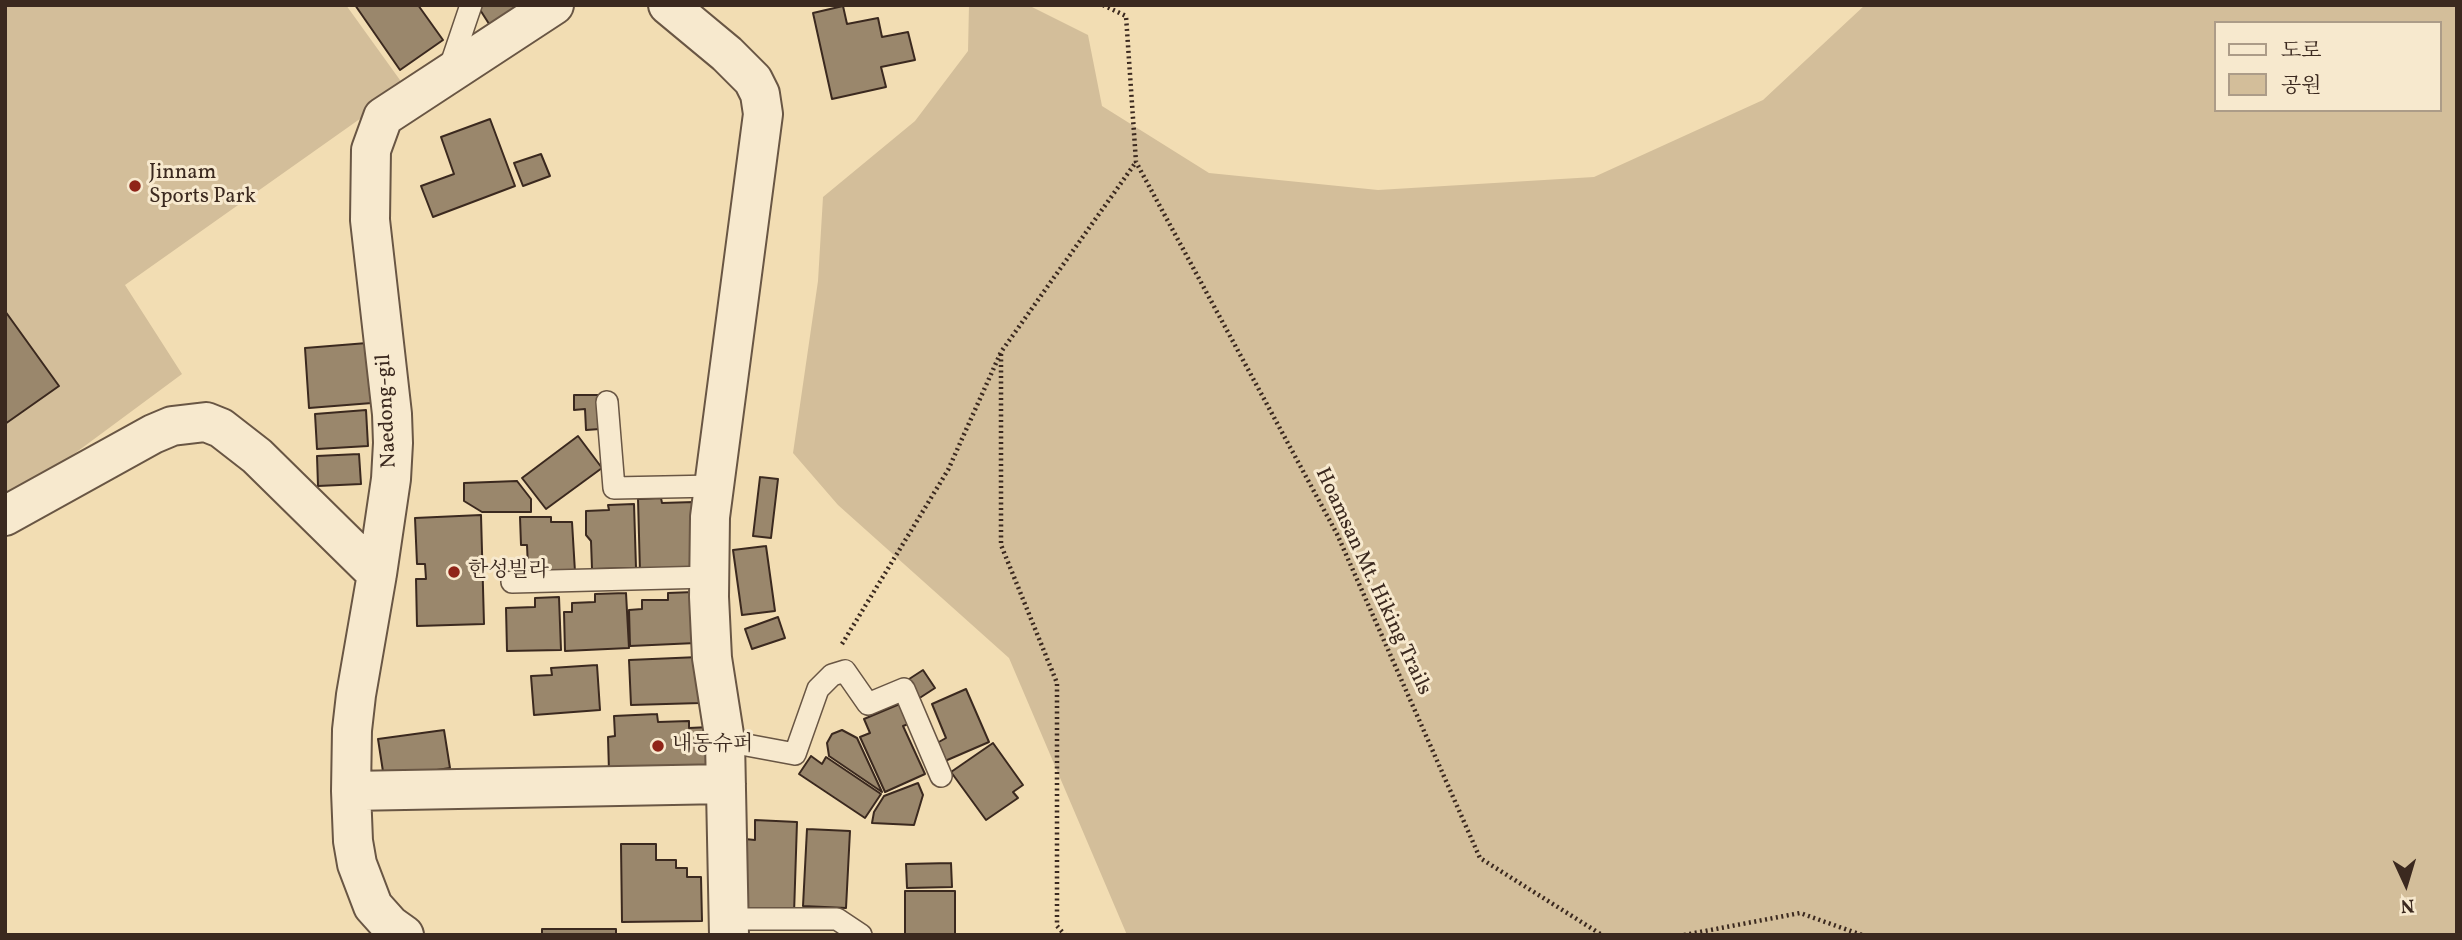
<!DOCTYPE html>
<meta charset="utf-8">
<style>
body{margin:0}
#map{position:relative;width:2462px;height:940px;overflow:hidden;background:#f2ddb3;font-family:Vollkorn,"Noto Serif KR",serif}
canvas{display:block}
.frame{position:absolute;inset:0;border:7px solid #3b291f;pointer-events:none}
.legend{position:absolute;left:2214px;top:21px;width:228px;height:91px;box-sizing:border-box;background:#f7e9ce;border:2px solid #ac9c88;margin:0;padding:9px 12px;list-style:none;font-size:21px;color:#3b291f}
.legend li{display:flex;align-items:center;gap:14px;height:35px}
.legend b{width:35px;border:2px solid #ac9c88}
.north{position:absolute;left:2371px;top:849px;width:70px;height:70px;-webkit-text-stroke:5px #f7e9ce;paint-order:stroke;rotate:176deg;font-size:19px;font-weight:700;line-height:28px;text-align:center;color:#3b291f}
.north::after{content:'';display:block;margin:auto;width:24px;height:32px;background:#3b291f;clip-path:polygon(50% 0,100% 100%,50% 72%,0 100%)}
</style>
<div id="map">
<canvas width="2462" height="940"></canvas>
<div class="frame"></div>
<ul class="legend">
<li><b style="height:9px;background:#f7e9ce"></b>도로</li>
<li><b style="height:19px;background:#d3be9a"></b>공원</li>
</ul>
<div class="north">N</div>
</div>
<script>
const c = document.querySelector('canvas').getContext('2d');
c.lineJoin = 'round';
function paint(path, color) {
  c.fillStyle = color;
  c.fill(path, 'evenodd');
}
function toPath(rows) {
  const path = new Path2D();
  for (const r of rows) {
    path.moveTo(r[0], r[1]);
    for (let i = 2; i < r.length; i += 2) path.lineTo(r[i], r[i + 1]);
  }
  return path;
}
function strokePath(path, color, width, dash) {
  c.strokeStyle = color;
  c.lineWidth = width;
  c.lineCap = dash ? 'butt' : 'round';
  c.setLineDash(dash || []);
  c.stroke(path);
}
function write(font, color, halo, rows, align = 'center') {
  c.font = font + ' Vollkorn,"Noto Serif KR",serif';
  c.lineWidth = 6;
  c.setLineDash([]);
  c.textBaseline = 'middle';
  c.strokeStyle = halo;
  c.fillStyle = color;
  for (const [text, x, y, turn = 0] of rows) {
    c.save();
    c.translate(x, y);
    c.rotate((+turn || 0) * Math.PI / 180);
    c.textAlign = isNaN(turn) ? turn : align;
    if (halo) c.strokeText(text, 0, 0);
    c.fillText(text, 0, 0);
    c.restore();
  }
}
paint(toPath([
 [5,5,346,5,405,87,125,285,182,374,5,505],
 [969,5,1028,5,1088,35,1102,106,1209,173,1378,190,1594,177,1763,100,1865,5,2457,5,2457,935,1127,935,1009,658,838,505,793,453,818,281,823,197,915,121,968,51],
 [2215,23,2439,23,2439,110,2215,110]
]), '#d3be9a');
const building = toPath([
 [355,5,418,5,443,40,400,70,355,5],
 [477,5,521,5,491,27,477,5],
 [843,6,847,24,878,18,882,37,908,32,915,60,881,67,886,87,832,99,813,13,843,6],
 [490,119,515,186,433,217,421,186,454,174,441,137,490,119],
 [541,154,550,176,523,186,514,163,541,154],
 [5,311,59,386,5,424,5,311],
 [367,343,372,403,309,408,305,348,367,343],
 [574,395,599,395,600,429,586,430,585,409,574,410,574,395],
 [366,410,368,446,317,449,315,414,366,410],
 [578,436,602,468,546,509,522,478,578,436],
 [359,454,361,484,318,486,317,456,359,454],
 [760,477,778,479,771,538,753,536,760,477],
 [517,481,531,499,531,512,482,512,464,501,464,483,517,481],
 [661,498,662,503,694,502,696,570,640,572,638,499,661,498],
 [634,504,636,568,592,569,591,541,586,535,586,511,609,510,608,505,634,504],
 [481,515,484,624,417,626,416,579,426,579,425,564,417,564,415,518,481,515],
 [520,517,551,517,551,522,572,522,575,572,534,573,533,567,528,568,527,545,521,545,520,517],
 [766,546,775,611,742,615,733,550,766,546],
 [694,592,696,643,630,646,629,610,642,609,642,600,668,600,668,593,694,592],
 [626,593,629,648,565,651,564,612,572,612,572,603,595,602,595,594,626,593],
 [559,597,561,650,507,651,506,608,535,607,535,598,559,597],
 [778,617,785,638,752,649,745,629,778,617],
 [699,657,701,703,631,705,629,660,699,657],
 [597,665,600,710,534,715,531,676,552,675,551,668,597,665],
 [923,670,935,688,915,701,903,683,923,670],
 [966,689,989,742,945,761,937,743,946,738,932,704,966,689],
 [902,703,911,723,903,726,925,774,885,792,860,737,870,733,864,719,902,703],
 [657,714,658,722,689,721,689,728,710,727,712,768,609,772,608,737,615,736,614,716,657,714],
 [444,730,450,768,384,778,378,739,444,730],
 [842,730,857,738,882,792,829,756,827,743,832,734,842,730],
 [993,743,1023,785,1013,792,1018,798,986,820,951,772,993,743],
 [811,756,822,764,826,757,881,794,865,818,799,774,811,756],
 [918,783,923,795,914,825,872,823,874,812,884,796,918,783],
 [755,820,797,822,794,914,743,912,745,839,755,840,755,820],
 [807,829,850,831,846,908,803,906,807,829],
 [621,844,656,844,656,860,676,860,676,868,687,868,687,877,701,877,702,921,622,922,621,844],
 [951,863,952,887,907,888,906,864,951,863],
 [905,891,955,891,955,935,905,935,905,891],
 [542,929,616,929,616,935,542,935,542,929]
]);
paint(building, '#9a876c');
strokePath(building, '#3b291f', 2);
const lane = toPath([
 [448,73,471,5],
 [607,402,614,488,715,486],
 [512,582,710,577],
 [725,741,795,754,818,689,832,675,845,671,868,704,904,689,941,776],
 [727,919,837,919,861,935]
]);
const street = toPath([
 [668,5,727,54,753,80,760,94,763,114,710,517,709,597,712,658,725,741,729,935],
 [5,516,153,434,172,426,206,422,221,428,257,456,377,574],
 [351,791,726,784],
 [404,935,390,925,373,906,357,864,353,841,351,791,352,730,356,695,377,574,391,479,393,443,392,414,370,220,371,150,383,117,554,5]
]);
strokePath(lane, '#695644', 24);
strokePath(street, '#695644', 42);
strokePath(toPath([
 [1103,5,1126,16,1136,162,1337,534,1480,858,1602,935],
 [1001,354,1001,545,1057,683,1057,926,1065,935],
 [842,644,948,470,1001,352,1136,162],
 [1684,935,1800,913,1862,935]
]), '#3b291f', 4.5, [2, 3.5]);
strokePath(lane, '#f7e9ce', 21);
strokePath(street, '#f7e9ce', 38);
for (const [x, y, r, color] of [
 [135,186,7,"#8f2418"],
 [454,572,7,"#8f2418"],
 [658,746,7,"#8f2418"]
]) {
  const dot = new Path2D();
  dot.arc(x, y, r, 0, 2 * Math.PI);
  c.fillStyle = color;
  c.fill(dot);
  strokePath(dot, '#f7e9ce', 2.5);
}
write('21px', '#3b291f', '#f7e9ce', [
 ["Jinnam",149,174],
 ["Sports Park",149,198],
 ["한성빌라",468,572],
 ["내동슈퍼",672,746]
], 'left');
write('21px', '#3b291f', '#f7e9ce', [
 ["Naedong-gil",388,411,-93],
 ["Hoamsan Mt. Hiking Trails",1372,582,65]
]);
</script>
